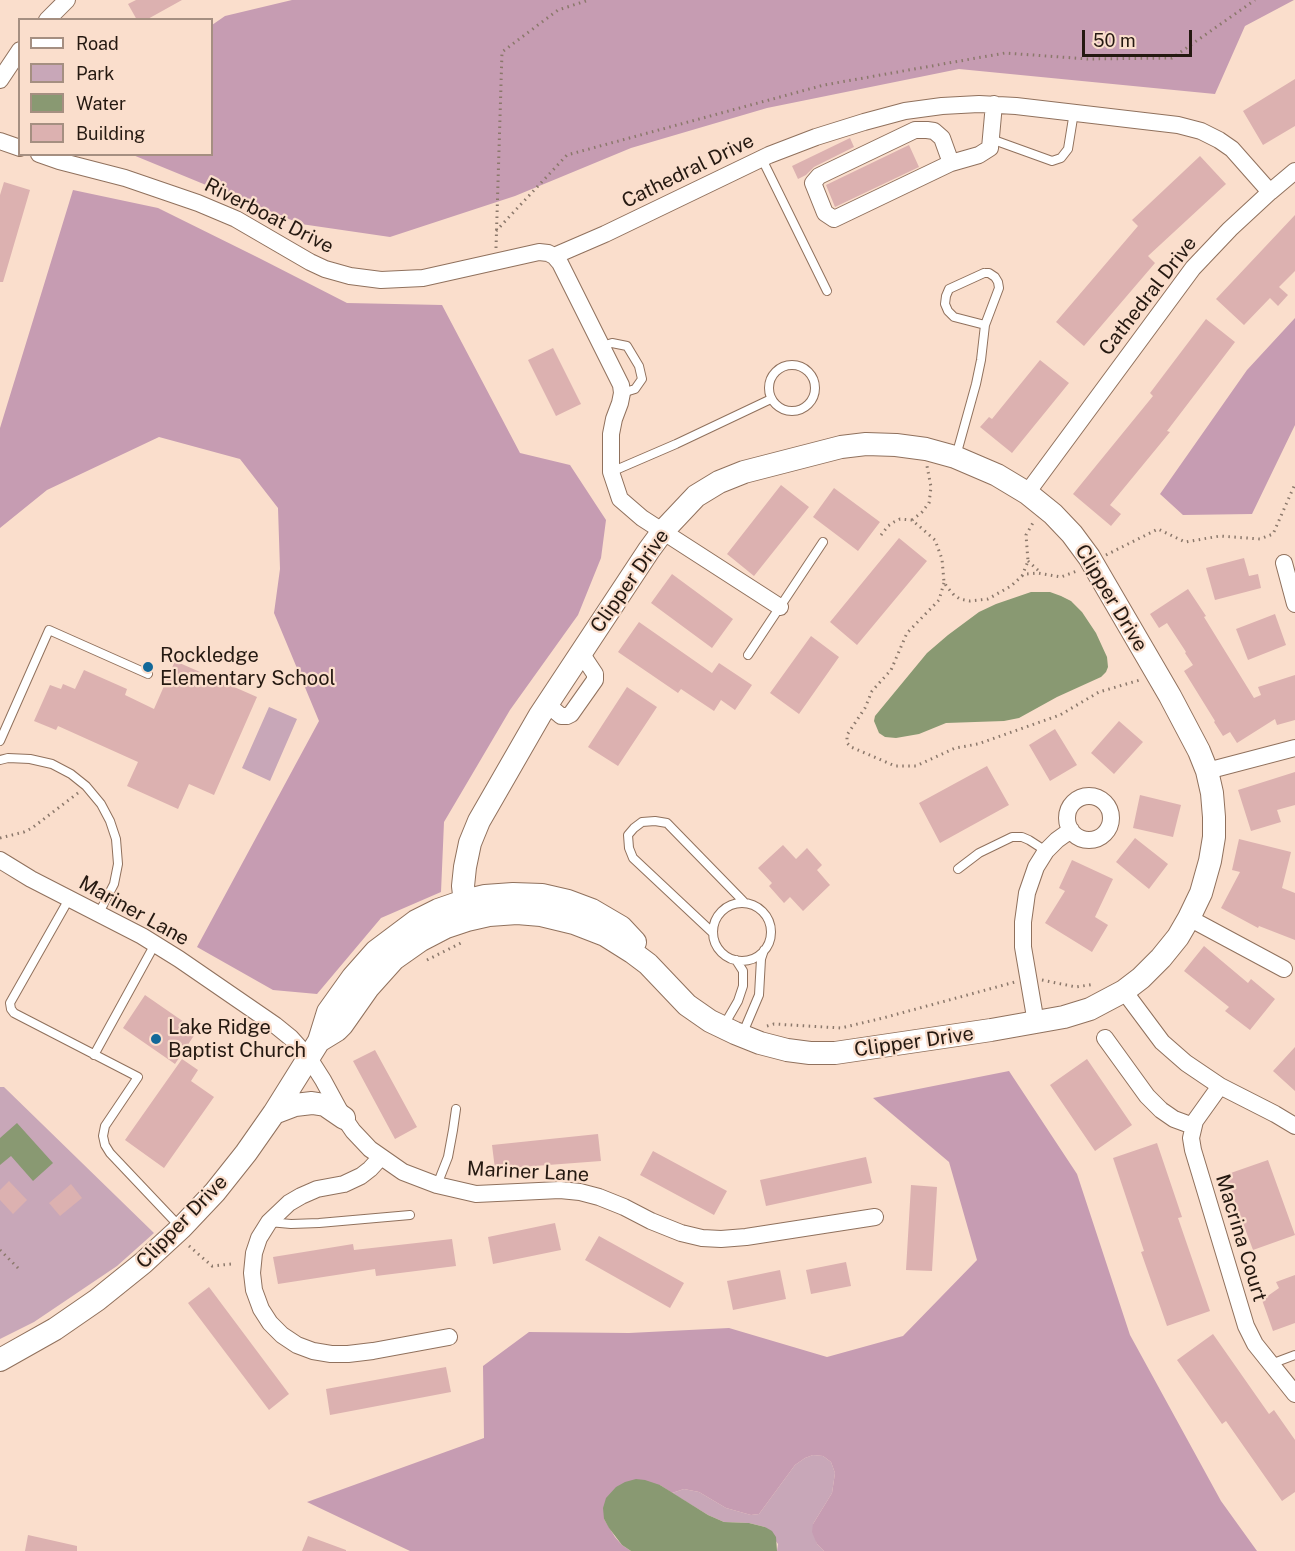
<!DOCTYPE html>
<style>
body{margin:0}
#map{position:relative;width:1295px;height:1551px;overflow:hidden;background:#fadecc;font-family:"Public Sans",sans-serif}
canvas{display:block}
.legend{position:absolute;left:18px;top:18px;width:195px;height:138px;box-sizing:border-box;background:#fadecc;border:2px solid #a58f81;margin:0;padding:8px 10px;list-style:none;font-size:18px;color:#251911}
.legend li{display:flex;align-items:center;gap:12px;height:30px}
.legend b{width:30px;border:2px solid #a58f81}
.scale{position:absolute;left:1082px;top:30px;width:110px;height:27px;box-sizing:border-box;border:3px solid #251911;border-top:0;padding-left:8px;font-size:18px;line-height:21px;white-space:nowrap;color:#251911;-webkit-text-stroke:4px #fadecc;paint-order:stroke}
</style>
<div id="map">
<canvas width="1295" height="1551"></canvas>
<ul class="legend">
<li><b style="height:8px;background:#fff"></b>Road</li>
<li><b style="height:16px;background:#c8a7b8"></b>Park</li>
<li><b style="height:16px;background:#899972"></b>Water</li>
<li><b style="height:16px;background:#dcb1b0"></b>Building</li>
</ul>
<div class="scale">50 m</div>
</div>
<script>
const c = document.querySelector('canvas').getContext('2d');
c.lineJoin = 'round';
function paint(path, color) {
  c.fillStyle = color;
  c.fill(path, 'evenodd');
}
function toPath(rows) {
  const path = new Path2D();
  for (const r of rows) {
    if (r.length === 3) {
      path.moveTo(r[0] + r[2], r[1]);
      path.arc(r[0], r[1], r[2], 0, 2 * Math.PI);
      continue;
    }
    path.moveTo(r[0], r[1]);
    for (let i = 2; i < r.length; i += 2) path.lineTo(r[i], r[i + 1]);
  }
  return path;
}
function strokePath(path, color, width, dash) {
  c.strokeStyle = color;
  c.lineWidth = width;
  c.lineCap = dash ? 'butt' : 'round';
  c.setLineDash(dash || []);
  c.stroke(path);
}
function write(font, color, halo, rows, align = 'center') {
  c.font = font + ' "Public Sans",sans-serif';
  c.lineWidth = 4.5;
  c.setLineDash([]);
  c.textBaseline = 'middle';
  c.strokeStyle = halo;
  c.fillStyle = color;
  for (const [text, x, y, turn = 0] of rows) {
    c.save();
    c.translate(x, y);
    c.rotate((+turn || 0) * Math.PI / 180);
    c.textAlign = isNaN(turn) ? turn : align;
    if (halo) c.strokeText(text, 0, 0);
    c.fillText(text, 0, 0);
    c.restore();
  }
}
paint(toPath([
 [269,707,297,719,270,781,242,768],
 [0,1087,4,1087,154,1233,117,1266,34,1322,0,1339],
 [813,1455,823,1456,831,1462,835,1473,832,1493,813,1524,817,1544,824,1551,777,1551,778,1544,765,1527,749,1523,724,1522,708,1515,672,1493,684,1489,699,1492,726,1508,751,1515,759,1514,795,1465,805,1458]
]), '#c8a7b8');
paint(toPath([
 [292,0,1294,0,1245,26,1215,94,959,69,767,108,631,148,515,196,390,237,301,224,133,155,212,154,212,25,225,16],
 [73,190,158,208,259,258,347,303,442,305,520,453,570,465,606,520,601,558,578,615,510,710,444,822,441,892,381,918,317,994,273,990,197,947,319,721,274,613,280,569,278,508,240,459,159,437,47,490,0,528,0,428],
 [1295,318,1295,425,1252,514,1183,515,1160,494,1247,370],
 [1009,1071,1077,1174,1130,1335,1221,1501,1257,1551,824,1551,817,1544,812,1532,813,1524,832,1493,835,1473,831,1462,823,1456,813,1455,805,1458,795,1465,759,1514,751,1515,726,1508,699,1492,684,1489,672,1493,660,1485,604,1519,615,1537,622,1545,631,1551,410,1551,307,1502,484,1438,483,1366,529,1332,629,1333,729,1328,827,1357,903,1336,977,1260,949,1162,873,1098]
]), '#c69cb2');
paint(toPath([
 [1031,592,1050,592,1061,596,1071,601,1082,612,1096,633,1107,657,1108,667,1106,672,1101,677,1057,697,1019,718,1004,721,946,723,919,734,896,738,885,737,879,733,874,721,875,716,927,653,948,635,979,612,996,604],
 [17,1123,53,1163,33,1181,11,1156,0,1165,0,1138],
 [636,1479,645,1480,660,1485,708,1515,724,1522,749,1523,765,1527,772,1531,776,1537,777,1551,631,1551,622,1545,609,1528,604,1519,603,1508,606,1498,616,1487,625,1482]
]), '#899972');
paint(toPath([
 [136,0,182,0,146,20,137,20,128,4],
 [1295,79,1295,126,1263,145,1243,111],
 [850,138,854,147,814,167,806,175,798,179,792,166],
 [909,145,919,167,835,207,826,185],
 [1200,156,1226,184,1148,256,1155,263,1084,346,1056,322,1138,226,1132,220],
 [4,182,30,190,3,282,0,282,0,195],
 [1295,215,1295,271,1279,287,1288,295,1278,306,1270,298,1244,325,1216,299],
 [1206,319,1235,342,1167,431,1170,432,1110,505,1121,514,1111,526,1073,494,1153,396,1150,393],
 [553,348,581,404,556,416,528,360],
 [1040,360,1069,383,1012,453,980,427,989,417,992,419],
 [781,485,809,507,754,576,727,554],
 [834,488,880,522,858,551,813,517],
 [899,538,927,561,857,645,830,622],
 [1244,558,1249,576,1258,574,1261,588,1215,600,1206,568],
 [672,574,733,619,712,648,651,603],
 [1188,589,1206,616,1204,617,1254,698,1261,695,1258,687,1295,675,1295,720,1277,725,1275,719,1237,743,1230,732,1223,736,1214,722,1215,721,1184,671,1193,665,1185,653,1186,652,1167,623,1159,628,1150,614],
 [1275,614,1286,645,1248,660,1236,629],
 [639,622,712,673,719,663,752,685,735,710,721,700,714,711,681,689,678,693,618,652],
 [811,636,839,657,799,714,770,693],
 [175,661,257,697,214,795,189,784,178,809,127,786,138,762,58,726,56,730,34,721,50,685,61,689,63,684,75,689,84,670,127,689,125,695,154,709],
 [627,687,657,707,618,766,588,747],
 [1119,721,1143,742,1114,774,1091,753],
 [1055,729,1077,765,1050,781,1029,745],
 [987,766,1009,805,940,843,919,803],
 [1295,772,1295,805,1277,810,1281,822,1251,831,1238,790],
 [1140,795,1181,805,1173,837,1133,828],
 [1135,838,1168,864,1149,889,1116,862],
 [1239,839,1291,852,1282,888,1295,893,1295,940,1259,926,1258,928,1221,908,1240,872,1232,870],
 [783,845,796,859,807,848,822,865,817,870,830,885,803,911,790,897,784,903,769,886,772,883,758,868],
 [1072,860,1113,879,1095,917,1108,925,1092,952,1045,923,1065,891,1059,888],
 [1204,946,1248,983,1251,979,1275,999,1250,1030,1225,1011,1229,1007,1184,971],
 [145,995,197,1031,175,1064,123,1028],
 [1295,1047,1295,1091,1273,1071],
 [375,1050,417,1127,395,1139,353,1061],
 [182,1059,198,1070,191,1081,214,1097,164,1168,125,1140],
 [1087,1059,1132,1125,1095,1151,1050,1085],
 [598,1134,601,1161,495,1169,492,1145],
 [1157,1143,1182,1217,1178,1218,1210,1311,1167,1326,1141,1252,1144,1251,1113,1158],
 [653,1151,727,1191,714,1215,640,1175],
 [866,1157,872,1183,766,1206,760,1180],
 [1268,1160,1295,1235,1253,1250,1225,1175],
 [9,1181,27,1200,13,1214,0,1200,0,1190],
 [71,1184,82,1198,60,1216,49,1203],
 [911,1185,937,1187,932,1271,906,1270],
 [555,1223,561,1250,493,1264,488,1237],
 [599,1236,684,1283,670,1308,585,1260],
 [452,1239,456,1266,376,1276,375,1269,278,1284,273,1257,353,1244,354,1250],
 [846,1262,851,1286,811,1294,806,1270],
 [780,1270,786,1299,733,1310,727,1281],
 [1295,1275,1295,1323,1273,1331,1262,1300,1279,1288,1276,1282],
 [209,1287,289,1394,269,1410,188,1303],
 [1213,1334,1269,1414,1274,1410,1295,1440,1295,1492,1282,1501,1226,1421,1222,1424,1177,1360],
 [446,1367,451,1392,330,1415,326,1389],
 [28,1535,77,1546,77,1551,25,1551],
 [308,1536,346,1550,346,1551,302,1551]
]), '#dcb1b0');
const lane = toPath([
 [991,139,1052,161,1061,158,1068,149,1074,112],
 [762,159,827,291],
 [984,273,989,273,995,277,998,282,999,288,985,325,954,317,948,311,945,304,946,296,949,289,984,273],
 [602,346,612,343,627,346,639,366,642,379,635,389,622,393],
 [792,388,23],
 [956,456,976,384,981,360,985,325],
 [611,472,676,444,771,399],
 [748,655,823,542],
 [0,741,49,630,148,674],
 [0,760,8,758,30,759,52,764,71,774,86,786,101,804,110,821,116,839,118,864,114,884,99,913],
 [958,869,979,853,1012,837,1022,837,1029,840,1046,851],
 [69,899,10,1003,11,1009,14,1013,138,1077,105,1126,103,1136,105,1145,110,1153,181,1228],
 [742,932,29],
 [713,933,633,858,629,848,628,835,634,828,642,822,655,821,667,823,745,903],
 [723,1027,738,1001,743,986,743,971,736,960],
 [742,1035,759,995,761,959,764,950],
 [94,1055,155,944],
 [437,1185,448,1157,453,1130,456,1109],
 [269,1222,291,1224,319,1223,410,1215],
 [1271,1364,1295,1355]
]);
const street = toPath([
 [47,20,67,0],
 [0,80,20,50],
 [0,141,20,148],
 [39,154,59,161,125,178,198,203,236,219,310,262,325,269,350,276,381,280,423,278,539,252,548,253,554,256,560,263,621,385,622,393,620,403,614,419,611,434,611,472,620,499,642,518,780,607],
 [951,163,942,138,934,131,927,130,915,130,819,176,813,183,825,213,834,219,951,163,979,155,990,148,994,104],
 [554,256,605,234,769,155,816,137,864,122,905,111,942,106,979,104,1016,106,1178,125,1201,131,1219,140,1232,149,1270,192],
 [1027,493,1193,268,1230,229,1270,192,1295,171],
 [1284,563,1295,604],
 [547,704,561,716,567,716,571,714,595,680,595,674,581,653],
 [1207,771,1295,748],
 [1089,818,22],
 [0,860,31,879,142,936,179,959,275,1025,291,1038,309,1058,323,1080,342,1115,353,1131,370,1149,403,1172,437,1185,476,1194,560,1190,580,1192,599,1197,624,1207,651,1221,681,1233,702,1238,721,1239,746,1237,875,1217],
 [1189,918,1284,969],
 [1124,991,1162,1042,1186,1063,1220,1086,1275,1114,1295,1126],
 [1036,1023,1023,947,1023,922,1027,893,1036,867,1046,851,1057,840,1071,830],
 [1105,1038,1147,1096,1161,1110,1174,1119,1193,1126],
 [1220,1086,1195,1121,1191,1138,1193,1150,1246,1326,1255,1344,1295,1394],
 [381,1157,370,1169,361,1176,344,1184,317,1189,301,1196,289,1203,269,1222,259,1238,254,1253,252,1273,254,1290,261,1309,270,1323,282,1335,297,1345,313,1351,331,1354,348,1354,373,1351,449,1337]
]);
const secondary = toPath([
 [319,1041,337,1030,342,1025,368,988,394,959,421,940,446,927,467,920,489,915,517,913,541,915,574,923,605,935,632,952,648,964,687,1005,710,1021,735,1033,760,1043,787,1050,810,1053,835,1053,991,1030,1064,1017,1090,1009,1124,991,1141,978,1161,958,1178,937,1189,918,1201,893,1210,861,1214,837,1214,817,1212,793,1207,771,1199,751,1170,696,1089,557,1072,534,1053,514,1027,493,997,475,955,457,926,449,896,445,866,444,841,447,744,472,719,482,696,496,663,531,649,550,540,715,479,821,470,843,465,867,463,886,467,920],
 [274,1113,295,1105,312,1103,325,1105,344,1118],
 [0,1360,55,1329,97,1300,143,1263,181,1228,215,1192,246,1153,274,1113,319,1041,328,1012,353,977,376,951,416,921,438,910,464,901,485,896,513,894,542,895,568,901,592,910,621,927,635,942]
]);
strokePath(lane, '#90715d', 10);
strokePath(street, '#90715d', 18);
strokePath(secondary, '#90715d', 24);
strokePath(toPath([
 [496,231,567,155,824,85,1005,53,1088,59,1172,58,1255,0],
 [496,248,502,52,558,10,589,0],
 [912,520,922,512,929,503,931,487,927,466],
 [881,535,888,526,894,522,900,519,912,520,935,540,942,559,944,582,947,587,954,595,960,599,970,601,988,599,1011,586,1022,576,1026,574,1038,573,1061,577,1077,571],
 [1106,555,1158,529,1185,542,1220,536,1260,539,1273,534,1295,484],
 [1028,561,1040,572],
 [1022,576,1028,561,1026,535,1034,521],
 [944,583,939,600,907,633,891,670,872,691,865,708,847,735,847,743,851,747,895,766,916,766,955,748,978,744,1060,715,1099,692,1140,680],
 [0,838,24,832,32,828,78,793],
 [427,960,461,943],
 [1042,980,1076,987,1095,984],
 [767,1026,774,1024,841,1028,883,1018,1015,982],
 [189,1246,212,1266,232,1264],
 [0,1250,19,1269]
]), '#8b786b', 3, [1.5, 4.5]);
strokePath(lane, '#fff', 8);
strokePath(street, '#fff', 16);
strokePath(secondary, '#fff', 22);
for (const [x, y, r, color] of [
 [148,667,6,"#126899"],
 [156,1039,6,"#126899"]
]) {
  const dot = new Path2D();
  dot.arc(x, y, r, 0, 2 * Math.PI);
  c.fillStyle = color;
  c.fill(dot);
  strokePath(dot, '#fadecc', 2);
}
write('20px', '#251911', '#fadecc', [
 ["Cathedral Drive",688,171,-26],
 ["Riverboat Drive",269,216,27],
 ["Cathedral Drive",1148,296,-52],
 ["Clipper Drive",630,581,-55],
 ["Clipper Drive",1111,598,59],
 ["Mariner Lane",134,911,29],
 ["Clipper Drive",914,1042,-8],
 ["Mariner Lane",528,1172,3],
 ["Clipper Drive",182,1222,-46],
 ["Macrina Court",1241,1238,73]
]);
write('20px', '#251911', '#fadecc', [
 ["Rockledge",160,656],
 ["Elementary School",160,679],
 ["Lake Ridge",168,1028],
 ["Baptist Church",168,1051]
], 'left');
</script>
